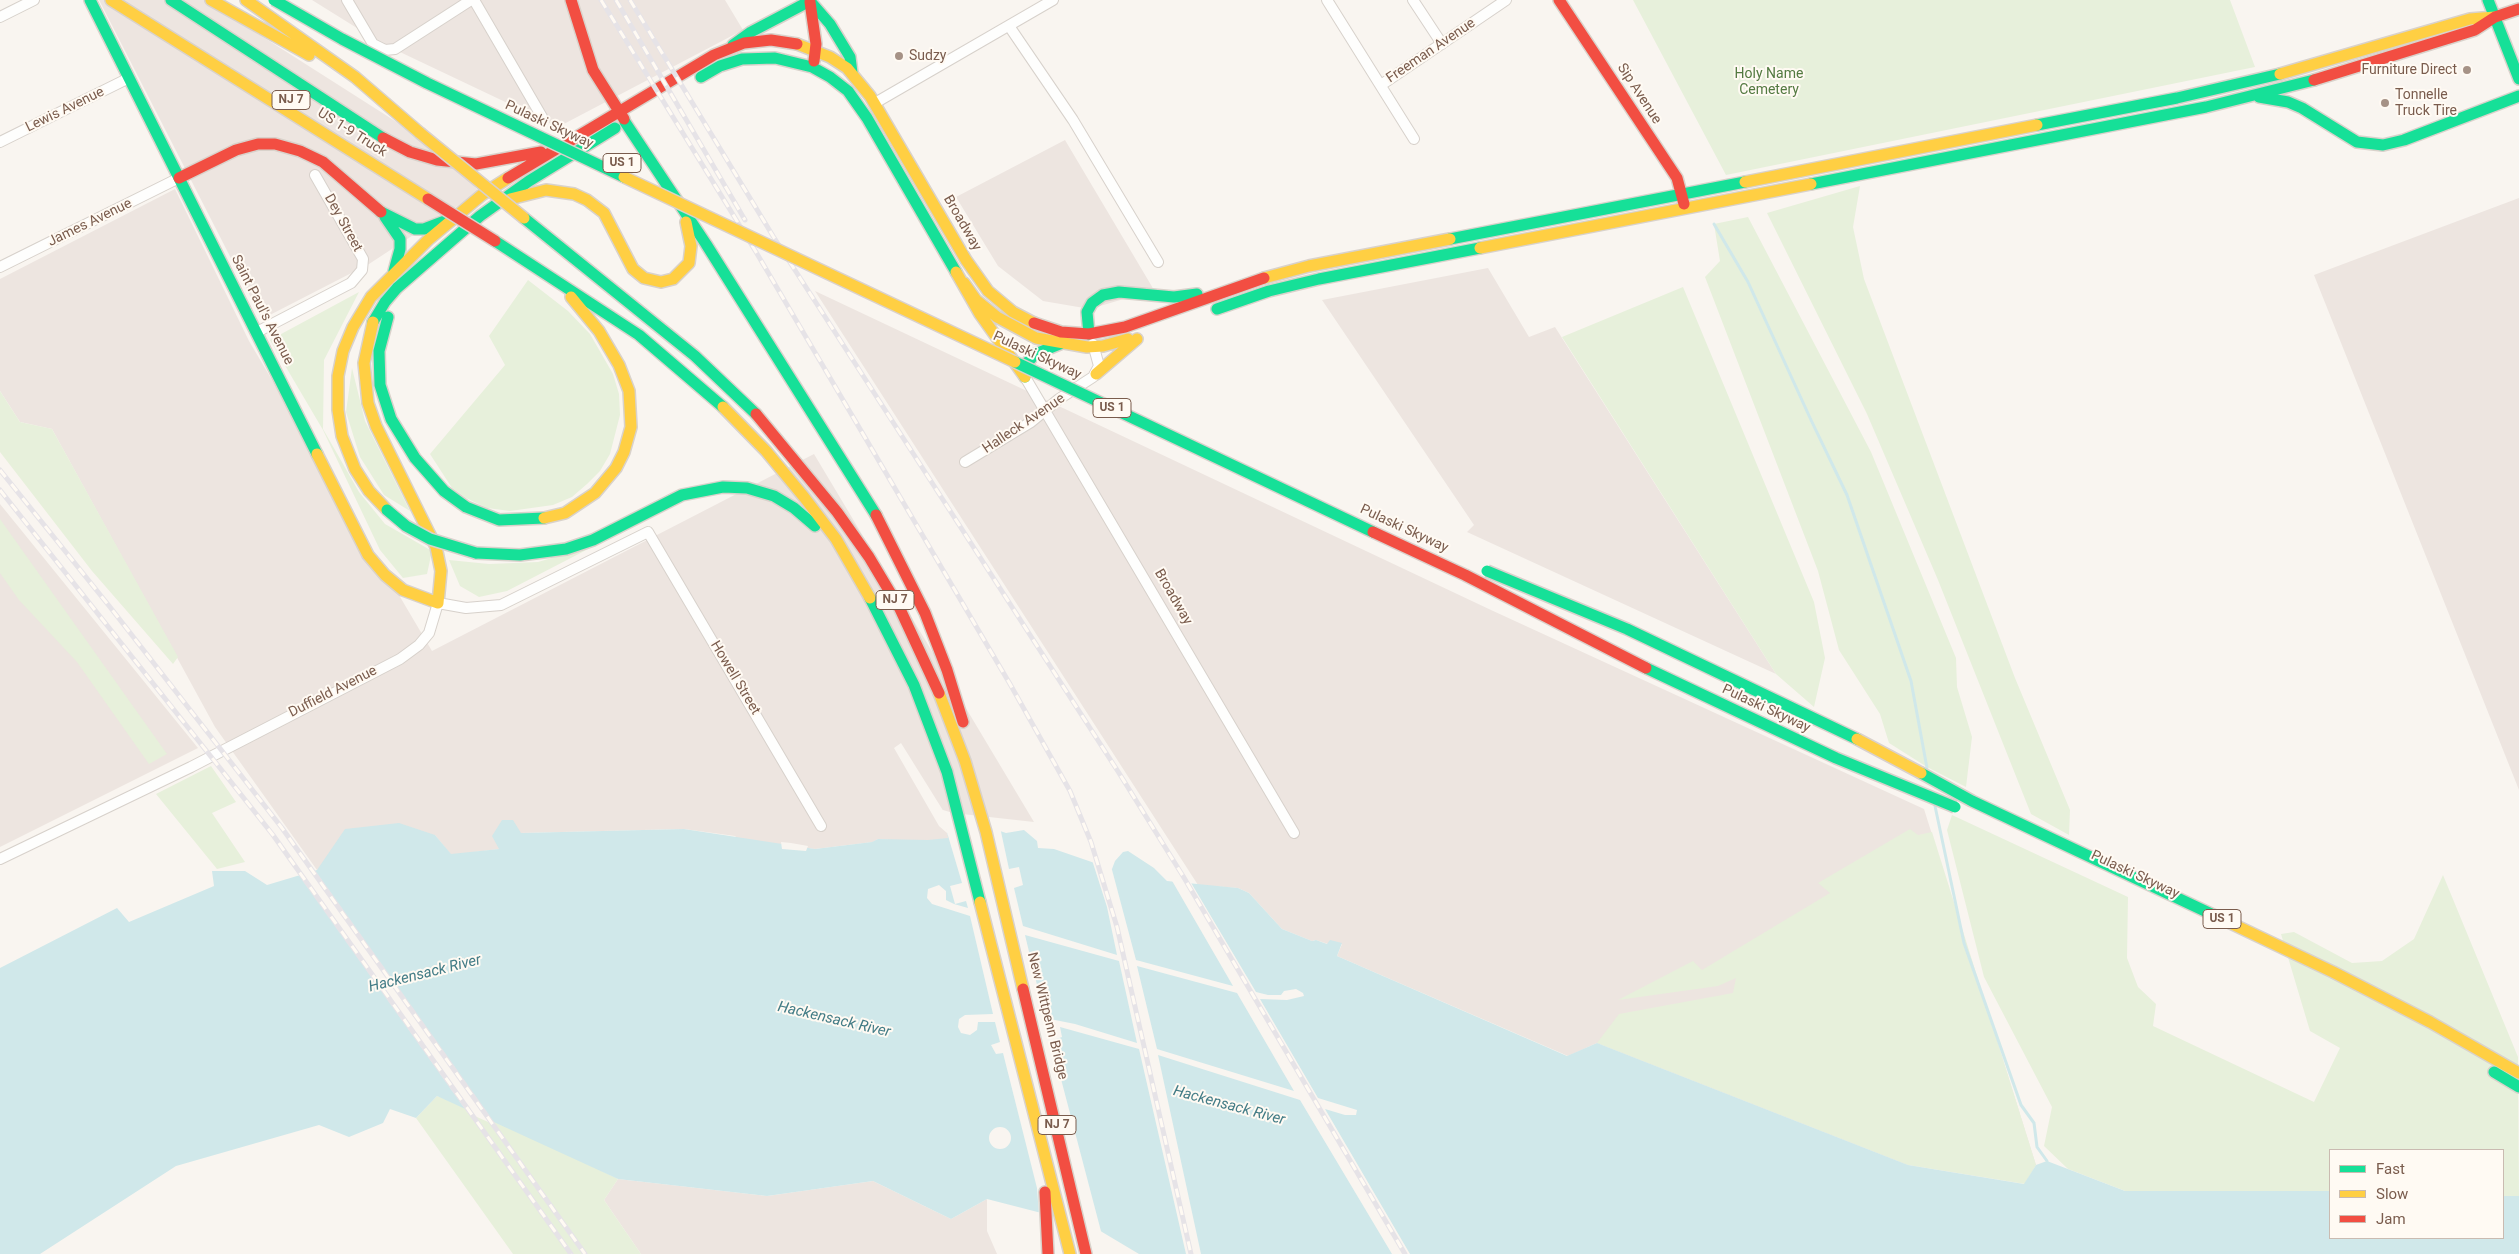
<!DOCTYPE html>
<style>
body{margin:0}
#map{position:relative;width:2519px;height:1254px;overflow:hidden;background:#f9f5f0;font-family:Roboto,sans-serif}
canvas{display:block}
.legend{position:absolute;left:2329px;top:1149px;width:175px;height:90px;box-sizing:border-box;background:#fffaf3;border:1px solid #cabbb1;margin:0;padding:6px 9px;list-style:none;font-size:15px;color:#7a5c4d}
.legend li{display:flex;align-items:center;gap:10px;height:25px}
.legend b{width:25px;border:1px solid #cabbb1}
</style>
<div id="map">
<canvas width="2519" height="1254"></canvas>
<ul class="legend">
<li><b style="height:6px;background:#16e098"></b>Fast</li>
<li><b style="height:6px;background:#ffcf43"></b>Slow</li>
<li><b style="height:6px;background:#f24e42"></b>Jam</li>
</ul>
</div>
<script>
const c = document.querySelector('canvas').getContext('2d');
c.lineJoin = 'round';
function paint(path, color) {
  c.fillStyle = color;
  c.fill(path, 'evenodd');
}
function toPath(rows) {
  const path = new Path2D();
  for (const r of rows) {
    if (r.length === 3) {
      path.moveTo(r[0] + r[2], r[1]);
      path.arc(r[0], r[1], r[2], 0, 2 * Math.PI);
      continue;
    }
    path.moveTo(r[0], r[1]);
    for (let i = 2; i < r.length; i += 2) path.lineTo(r[i], r[i + 1]);
  }
  return path;
}
function strokePath(path, color, width, dash) {
  c.strokeStyle = color;
  c.lineWidth = width;
  c.lineCap = dash ? 'butt' : 'round';
  c.setLineDash(dash || []);
  c.stroke(path);
}
function write(font, color, halo, rows, align = 'center') {
  c.font = font + ' Roboto,sans-serif';
  c.lineWidth = 4;
  c.setLineDash([]);
  c.textBaseline = 'middle';
  c.strokeStyle = halo;
  c.fillStyle = color;
  for (const [text, x, y, turn = 0] of rows) {
    c.save();
    c.translate(x, y);
    c.rotate((+turn || 0) * Math.PI / 180);
    c.textAlign = isNaN(turn) ? turn : align;
    if (halo) c.strokeText(text, 0, 0);
    c.fillText(text, 0, 0);
    c.restore();
  }
}
paint(toPath([
 [99,0,205,0,450,156,479,192,369,264,262,319],
 [312,0,725,0,743,30,558,127,381,43],
 [1065,140,1154,290,1090,309,1043,301,998,266,956,197],
 [175,189,249,341,432,651,814,454,1034,822,944,812,901,743,894,748,939,826,947,833,949,838,945,844,878,839,873,842,815,849,739,840,735,836,684,829,521,833,499,849,451,855,435,835,317,870,215,727,52,429,20,422,0,391,0,279],
 [2519,198,2519,790,2314,275],
 [1488,268,1529,337,1555,327,1776,674,1467,532,1474,525,1322,300],
 [815,291,1491,610,1924,809,2036,1165,1908,1165,1597,1043,1568,1056,1337,956,1342,944,1328,944,1316,940,1312,941,1282,929,1249,893,1238,888,1198,885],
 [0,504,198,748,0,847],
 [618,1179,767,1196,873,1181,951,1219,987,1199,987,1231,997,1254,641,1254,604,1200]
]), '#ede5e0');
paint(toPath([
 [1633,0,2230,0,2255,67,1726,175],
 [1860,186,1853,227,1864,279,2015,678,2070,810,2069,835,2031,814,1938,580,1867,414,1767,213],
 [1748,217,1871,452,1956,658,1957,687,1972,737,1966,787,1927,767,1889,743,1880,714,1839,650,1818,571,1705,277,1720,261,1714,224],
 [528,280,568,311,590,334,613,374,619,394,620,415,610,454,600,471,587,484,572,497,553,505,510,511,487,508,466,498,452,488,430,454,505,365,489,336],
 [1683,287,1814,602,1825,658,1814,707,1776,674,1562,337],
 [359,292,324,360,323,429,359,492,385,524,432,551,427,574,403,578,380,550,323,430,270,340],
 [352,368,365,421,410,511,384,495,360,457,346,412],
 [0,391,20,422,52,429,178,657,173,664,92,571,0,452],
 [0,519,167,754,149,764,77,662,19,600,0,573],
 [596,545,507,591,479,597,460,586,449,560,489,564,538,562],
 [211,766,236,802,212,813,245,862,217,869,156,794],
 [1952,815,2128,897,2127,958,2138,987,2156,1004,2153,1026,2314,1102,2340,1048,2310,1031,2281,934,2294,932,2352,963,2382,961,2414,939,2443,875,2518,1057,2519,1196,2503,1196,2503,1150,2330,1150,2330,1191,2125,1191,2068,1169,2044,1146,2052,1107,1984,977,1947,830],
 [1910,829,1918,835,1932,832,2036,1165,2025,1184,1908,1165,1597,1043,1619,1014,1733,993,1736,978,1718,986,1618,1000,1693,961,1702,970,1830,893,1818,883],
 [437,1096,491,1115,618,1179,604,1200,641,1254,513,1254,416,1118]
]), '#e7f0db');
paint(toPath([
 [944,812,1006,833,1024,830,1037,841,1038,848,1054,849,1112,869,1115,861,1123,852,1128,851,1154,868,1167,881,1238,888,1249,893,1282,929,1312,941,1316,940,1327,944,1330,940,1342,943,1337,956,1567,1056,1597,1043,1908,1165,2024,1184,2036,1165,2047,1161,2125,1191,2330,1191,2330,1238,2503,1238,2503,1196,2519,1196,2519,1254,1139,1254,1092,1226,987,1199,951,1219,873,1181,767,1196,618,1179,437,1096,416,1118,390,1109,383,1123,349,1137,319,1125,176,1166,40,1254,0,1254,0,968,117,908,129,922,214,886,212,871,245,871,267,885,317,870,345,829,399,823,435,835,451,854,499,849,492,836,502,820,513,820,521,833,684,829,815,849,872,842,878,839,928,840,948,838]
]), '#d0e8ea');
paint(toPath([
 [943,810,1000,827,1009,869,1019,867,1023,885,1014,888,1023,926,1117,955,1107,907,1092,860,1111,866,1136,960,1233,986,1171,879,1190,881,1256,992,1268,995,1281,995,1284,991,1296,989,1303,993,1304,996,1287,1000,1260,999,1318,1098,1357,1110,1356,1115,1345,1115,1325,1109,1410,1254,1392,1254,1300,1100,1158,1055,1201,1254,1186,1254,1139,1049,1060,1027,1062,1037,1051,1041,1102,1235,1091,1228,1039,1215,1037,1188,1003,1053,996,1054,991,1045,1000,1042,995,1022,978,1022,977,1030,970,1035,961,1033,958,1027,959,1019,965,1015,993,1014,970,916,932,904,927,898,928,889,939,885,946,891,946,900,954,904,968,908,966,901,955,904,950,886,962,883,941,812],
 [1025,935,1119,961,1137,1043,1075,1024,1045,1018],
 [1137,966,1237,993,1294,1091,1157,1049],
 [781,842,791,843,808,846,806,851,782,849],
 [313,868,395,984,495,1125,468,1113,298,873],
 [1000,1138,11]
]), '#f9f5f0');
strokePath(toPath([
 [1714,224,1748,282,1811,420,1847,495,1911,681,1927,768],
 [1935,806,1964,943,2021,1105,2034,1123,2037,1147,2047,1161]
]), '#d0e8ea', 3);
const street = toPath([
 [347,0,373,44,385,50,395,49,471,0],
 [474,0,542,117],
 [1327,0,1414,139],
 [1413,0,1442,44],
 [0,17,34,0],
 [1009,26,1073,120,1158,262],
 [1381,85,1506,0],
 [875,103,1053,0],
 [0,142,129,78],
 [0,267,179,178],
 [257,332,351,283,362,270,363,259,315,175],
 [1025,377,1294,833],
 [965,462,1031,422,1059,399,1093,377,1099,366,1093,344],
 [0,859,191,767,400,659,419,645,429,633,438,603,466,608,501,605,648,532,821,826]
]);
const fast = toPath([
 [90,0,317,454],
 [171,0,383,138],
 [809,0,830,24,850,57,852,73],
 [2488,0,2519,79],
 [733,45,751,32,810,1],
 [701,77,720,66,742,59,775,58,812,67,830,77,848,91,867,118,956,272],
 [2259,97,2288,102,2302,108,2357,142,2383,145,2404,140,2519,96],
 [625,122,706,244,876,515],
 [2037,125,2177,98,2280,74],
 [1811,184,2206,107,2314,80],
 [381,212,415,229,424,229,445,221],
 [385,217,400,239,400,249,394,271],
 [524,218,695,356,756,414],
 [1450,239,1745,182],
 [495,241,639,335,723,407],
 [1217,309,1269,291,1319,279,1480,248],
 [388,317,379,351,380,385,391,419,415,458,444,491,466,507,499,520,544,518],
 [373,322,385,302,397,288,480,216,529,181,615,128],
 [1089,334,1087,312,1092,303,1103,295,1119,292,1174,297,1197,294],
 [1025,377,1027,363,1035,354,1060,344],
 [476,553,520,555,566,549,593,540,682,495,723,487,747,488,774,496,794,508,815,526],
 [870,598,914,685,947,772,980,902],
 [1921,773,1972,801,2224,920],
 [2494,1072,2519,1087]
]);
const slow = toPath([
 [111,0,428,199],
 [211,0,309,55],
 [246,0,355,77,420,133],
 [797,44,830,57,847,68,870,96,966,260,988,291,1013,312,1034,323],
 [2280,74,2470,19,2495,17],
 [1745,182,2037,125],
 [510,199,546,190,574,194,587,200,604,213,633,269,644,278,661,282,673,279,689,263,691,246,686,222],
 [1480,248,1811,184],
 [956,272,980,314,1025,377],
 [1264,278,1309,266,1450,239],
 [964,283,976,300,997,317,1036,338,1087,347,1103,346,1128,339],
 [373,322,364,363,368,403,376,426,436,547,441,571,438,603],
 [1096,374,1137,339],
 [723,407,766,451,804,497,836,539,870,598],
 [317,454,368,555,385,575,403,590,438,603],
 [387,510,369,491,355,469,342,436,338,410,338,376,343,351,353,327,371,297,428,240,483,194,508,178],
 [544,518,565,513,595,493,616,468,624,452,631,427,629,391,619,365,599,331,571,297],
 [939,693,965,761,986,832,1023,989],
 [980,902,1070,1254],
 [2224,920,2333,972,2430,1022,2519,1073]
]);
const jam = toPath([
 [571,0,593,70,624,119],
 [1559,0,1677,178,1684,204],
 [810,2,816,44,814,61],
 [2314,80,2475,30,2495,17,2519,9],
 [383,138,410,152,437,160,476,164,541,152],
 [179,178,236,150,258,144,275,144,300,151,323,162,381,212],
 [508,178,714,55,744,43,771,40,797,44],
 [1034,323,1061,332,1089,334,1125,327,1264,278],
 [756,414,837,512,869,557,900,609,939,693],
 [876,515,925,613,947,670,963,722],
 [1023,989,1086,1254],
 [1045,1192,1048,1254]
]);
strokePath(street, '#d7d1cb', 12);
strokePath(fast, '#d9d2cb', 14);
strokePath(slow, '#d9d2cb', 14);
strokePath(jam, '#d9d2cb', 14);
strokePath(street, '#fefefd', 10);
strokePath(fast, '#16e098', 11);
strokePath(slow, '#ffcf43', 11);
strokePath(jam, '#f24e42', 11);
const rail = toPath([
 [601,0,756,252,1010,684,1070,791,1091,842,1117,927,1191,1254],
 [616,0,745,220],
 [630,0,773,236,1119,773,1183,876,1405,1254],
 [0,470,110,607,282,828,585,1254],
 [0,490,273,835,571,1254]
]);
strokePath(rail, '#e6e3e7', 5);
strokePath(rail, '#fffaf3', 3, [9]);
const fastBridge = toPath([
 [274,0,342,39,427,83,624,177],
 [1015,362,1373,532],
 [387,510,406,526,430,539,476,553],
 [1487,571,1627,629,1857,739],
 [1646,668,1836,758,1955,807]
]);
const slowBridge = toPath([
 [420,133,524,218],
 [624,177,1015,362],
 [1857,739,1921,773]
]);
const jamBridge = toPath([
 [428,199,495,241],
 [1373,532,1465,575,1646,668]
]);
strokePath(fastBridge, '#dad1cc', 14, []);
strokePath(slowBridge, '#dad1cc', 14, []);
strokePath(jamBridge, '#dad1cc', 14, []);
strokePath(fastBridge, '#16e098', 11);
strokePath(slowBridge, '#ffcf43', 11);
strokePath(jamBridge, '#f24e42', 11);
for (const [x, y, r, color] of [
 [899,56,5,"#a69286"],
 [2467,70,5,"#a69286"],
 [2385,103,5,"#a69286"]
]) {
  const dot = new Path2D();
  dot.arc(x, y, r, 0, 2 * Math.PI);
  c.fillStyle = color;
  c.fill(dot);
  strokePath(dot, '#fffaf3', 2);
}
for (const [x, y, w] of [
 [291,100,38],
 [622,163,38],
 [1112,408,38],
 [895,600,38],
 [2222,919,38],
 [1057,1125,38]
]) {
  const box = new Path2D();
  box.roundRect(x - w / 2, y - 9.5, w, 19, 4);
  c.fillStyle = '#fffaf3';
  c.fill(box);
  strokePath(box, '#7a5c4d', 1);
}
write('bold 12px', '#7a5c4d', null, [
 ["NJ 7",291,100],
 ["US 1",622,163],
 ["US 1",1112,408],
 ["NJ 7",895,600],
 ["US 1",2222,919],
 ["NJ 7",1057,1125]
]);
write('14px', '#7a5c4d', '#fffaf3', [
 ["Freeman Avenue",1431,51,-34],
 ["Sip Avenue",1639,94,57],
 ["Lewis Avenue",65,110,-26],
 ["Pulaski Skyway",549,125,25],
 ["US 1-9 Truck",352,133,32],
 ["James Avenue",90,223,-26],
 ["Dey Street",343,223,61],
 ["Broadway",962,223,60],
 ["Saint Paul's Avenue",262,310,63],
 ["Pulaski Skyway",1037,356,25],
 ["Halleck Avenue",1024,424,-34],
 ["Pulaski Skyway",1404,529,25],
 ["Broadway",1173,597,60],
 ["Howell Street",735,678,59],
 ["Duffield Avenue",333,692,-27],
 ["Pulaski Skyway",1766,709,25],
 ["Pulaski Skyway",2135,875,25],
 ["New Wittpenn Bridge",1047,1016,76]
]);
write('14px', '#7a5c4d', '#fffaf3', [
 ["Sudzy",909,56],
 ["Furniture Direct",2457,70,"right"],
 ["Tonnelle",2395,95],
 ["Truck Tire",2395,111]
], 'left');
write('14px', '#537a41', '#fffaf3', [
 ["Holy Name",1769,74],
 ["Cemetery",1769,90]
]);
write('italic 15px', '#437c86', '#fffaf3', [
 ["Hackensack River",425,974,-14],
 ["Hackensack River",834,1020,13],
 ["Hackensack River",1229,1106,15]
]);
</script>
